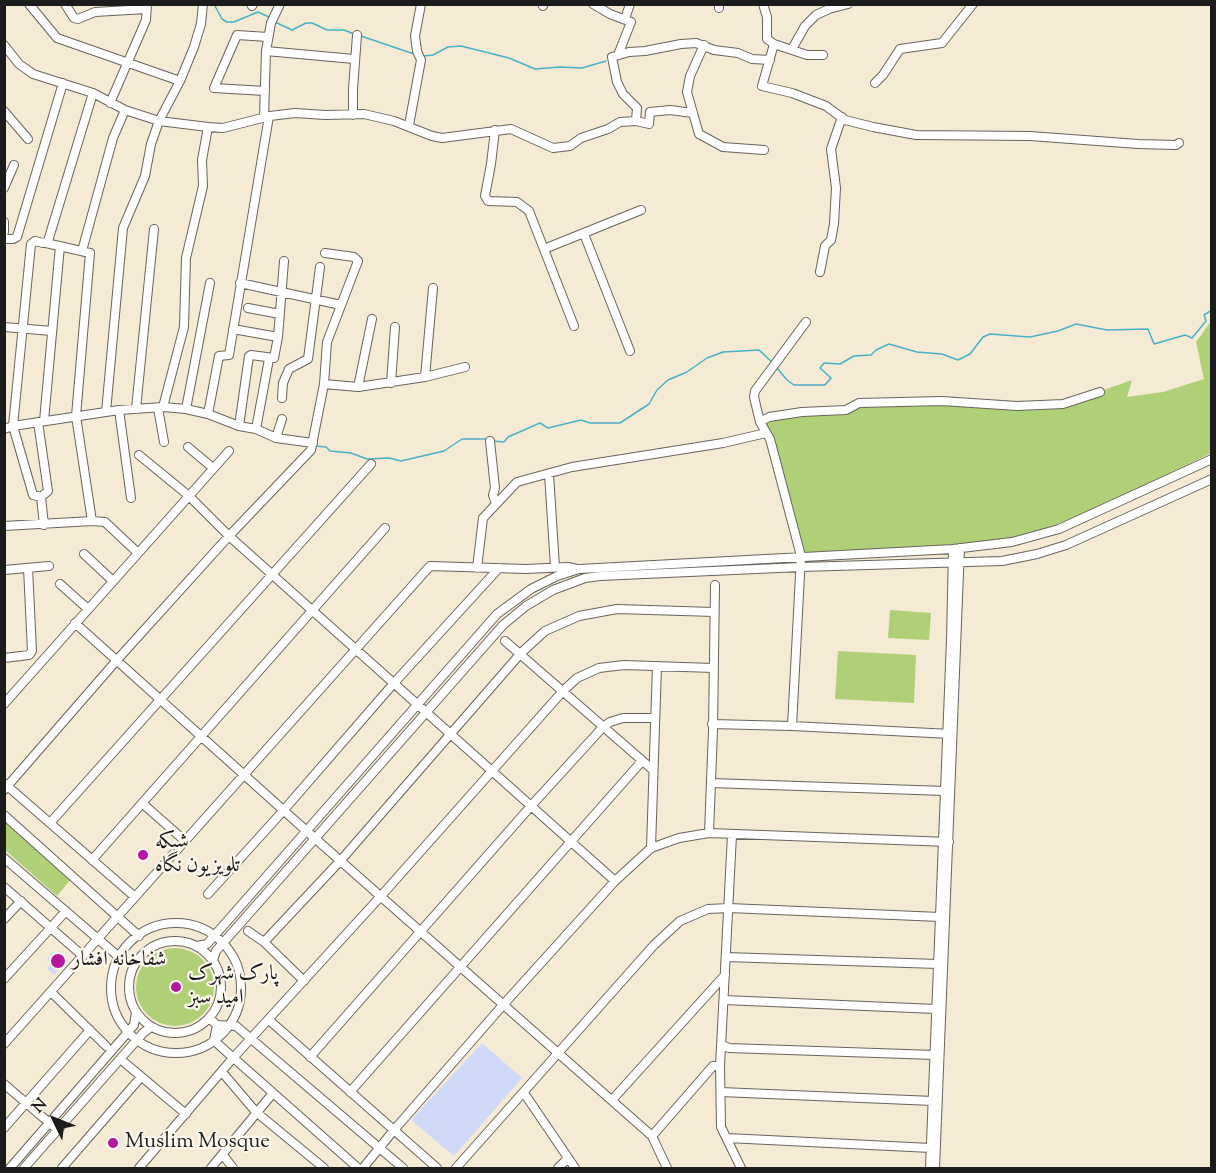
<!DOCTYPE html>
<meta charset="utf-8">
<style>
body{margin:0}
#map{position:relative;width:1216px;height:1173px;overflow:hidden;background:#f5ead4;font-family:"Sorts Mill Goudy",serif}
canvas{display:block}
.frame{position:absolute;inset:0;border:6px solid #1c1c1c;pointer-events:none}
.north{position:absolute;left:24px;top:1089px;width:60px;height:60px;-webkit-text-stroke:4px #fbf7ec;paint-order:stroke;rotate:313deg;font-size:16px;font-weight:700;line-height:24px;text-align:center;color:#1c1c1c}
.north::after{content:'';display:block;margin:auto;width:21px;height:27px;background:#1c1c1c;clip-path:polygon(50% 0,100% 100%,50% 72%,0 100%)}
</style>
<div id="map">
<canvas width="1216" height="1173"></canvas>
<div class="frame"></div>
<div class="north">N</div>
</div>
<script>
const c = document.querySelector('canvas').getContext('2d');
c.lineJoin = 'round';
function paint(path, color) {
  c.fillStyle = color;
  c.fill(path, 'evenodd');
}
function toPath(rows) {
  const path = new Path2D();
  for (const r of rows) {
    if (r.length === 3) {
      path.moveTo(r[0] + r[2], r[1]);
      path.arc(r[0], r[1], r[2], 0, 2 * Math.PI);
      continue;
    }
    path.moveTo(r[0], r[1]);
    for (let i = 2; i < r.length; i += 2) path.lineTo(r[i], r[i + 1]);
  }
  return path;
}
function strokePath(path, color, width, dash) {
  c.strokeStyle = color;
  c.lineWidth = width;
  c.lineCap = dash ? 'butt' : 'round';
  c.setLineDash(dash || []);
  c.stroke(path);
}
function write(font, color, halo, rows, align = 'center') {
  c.font = font + ' "Sorts Mill Goudy",Amiri,serif';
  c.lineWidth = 4.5;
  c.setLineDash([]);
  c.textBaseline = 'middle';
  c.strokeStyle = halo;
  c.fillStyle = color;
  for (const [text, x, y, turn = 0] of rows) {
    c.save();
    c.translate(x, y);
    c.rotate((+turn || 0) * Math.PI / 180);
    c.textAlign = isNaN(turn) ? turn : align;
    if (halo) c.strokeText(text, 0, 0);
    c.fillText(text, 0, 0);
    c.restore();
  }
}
paint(toPath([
 [59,950,68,959,54,975,47,968,51,963,47,959,52,952,55,954],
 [482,1043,522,1078,454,1156,411,1120]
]), '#d1d9f9');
paint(toPath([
 [1211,321,1211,453,1096,509,1026,536,956,544,801,556,770,439,760,422,833,410,859,403,1063,404,1132,380,1127,397,1163,392,1204,379,1196,342],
 [890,610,931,613,929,640,888,638],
 [838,651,916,655,914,703,835,699],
 [5,820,71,879,57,896,5,850],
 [175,987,39]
]), '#b0d078');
strokePath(toPath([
 [214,4,222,19,227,22,234,22,258,12,269,17],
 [275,22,292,30,306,23,312,23,327,30,344,30,354,34],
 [361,36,414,54],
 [424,56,433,55,448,47,461,46,509,58,535,69,560,67,582,68,606,61],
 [777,368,787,380,794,385,825,385,831,378,820,368,824,363,840,364,854,356,871,355,876,350,889,344,917,352,942,354,958,360,970,354,983,337,990,334,1030,337,1058,331,1076,324,1107,330,1148,329,1154,344,1185,335,1192,338,1206,321,1204,315,1212,310],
 [493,441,504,442,508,437,540,423,548,428,581,420,590,423,620,423,649,404,657,390,668,380,687,372,707,358,723,352,759,350,773,363],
 [315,446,326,447,330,451,351,453,367,459,389,458,401,461,444,451,462,439,489,439]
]), '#49b1c7', 1.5);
const minor = toPath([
 [29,4,57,38,180,81],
 [65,4,74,18,78,19,95,12,146,9],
 [593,4,610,14,631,22,618,55],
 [763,4,767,17,767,39,774,44,807,55,823,55],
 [252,6,253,4],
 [543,6,544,4],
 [719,8,719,4],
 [625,19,630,4],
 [774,44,762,86,792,93,826,106,845,120,873,127,916,135,1030,136,1138,144,1176,145,1179,143],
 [4,45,19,64,33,74,93,93,125,110,159,121,208,127,223,128,270,116,295,113,325,115,364,114,394,121,432,136,442,138,511,129,553,148,570,146,581,138,608,129,620,122,636,121,649,124,650,112,670,110,693,113],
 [704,45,690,76,687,92,699,134,723,147,764,150],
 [792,49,805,26,816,15,829,9,848,4],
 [266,51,354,59],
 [875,83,883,75,900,49,942,43,973,4],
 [265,91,214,88,237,35,268,37],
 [110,103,146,20,147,4],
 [4,111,28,139],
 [353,115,353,89,357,35],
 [264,118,266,51,271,23,280,4],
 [636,121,637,108,623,94,617,82,612,57,629,52,645,51,681,44,696,43,714,50,738,53,752,59,770,60],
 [409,125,421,60,417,51,415,36,421,4],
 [495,130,491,164,485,196,488,201,517,202,529,211,574,326],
 [4,188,14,165],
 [4,222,4,232],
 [584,234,630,351],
 [4,239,13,239,17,237,63,83],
 [46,243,90,253,76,416,92,521],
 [544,249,641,210],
 [82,251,113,138,125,110],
 [820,272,825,246,831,240,834,224,836,188,831,149,842,117],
 [240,283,341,305],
 [248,308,280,314],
 [4,327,52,331],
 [233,329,278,337,284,261],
 [425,377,433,288],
 [391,383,395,327],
 [324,384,358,387,425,377,465,367],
 [358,387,372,319],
 [282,398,283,383,289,369,308,359,320,267],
 [163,407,184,327,186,258,203,186,202,160,208,127],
 [158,408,164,442],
 [136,409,154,229],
 [186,409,210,283],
 [119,410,131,498],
 [106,412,123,228,145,176,151,144,159,121,180,81,194,47,201,24,203,4],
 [208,414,219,356,229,355,269,116],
 [44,421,60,246],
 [38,422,48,491,41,497,44,525],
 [760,422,769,417,802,412,846,410,859,403,942,401,1017,406,1063,404,1100,392],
 [239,426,249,356,251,355,274,358,278,337],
 [4,429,13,426,119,410,163,407,186,409,208,414,239,426,256,429,276,438,313,443],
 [256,429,269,359],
 [276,438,282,419],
 [490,441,495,488,493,495,496,503],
 [188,447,213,468],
 [139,455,189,496,229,536,615,881],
 [549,474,555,567],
 [41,497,33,495,13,426,31,244,35,241,43,243,48,241,93,93],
 [4,526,92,521,105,522,138,553],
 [84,554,113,581],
 [477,568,483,518,517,482,572,467,723,443,766,433],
 [4,570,49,566],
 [60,584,88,609],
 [75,623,301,826,652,1136,667,1168],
 [505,641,653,770],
 [4,658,29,655,32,651,28,568],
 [4,704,229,451],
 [712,724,792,726,951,734],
 [792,726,801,556,770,439,760,422,754,397,755,391,806,322],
 [711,783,945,791],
 [5,784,135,897],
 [4,790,117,660,229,536,311,450,324,384,327,342,358,261,354,257,325,253],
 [142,803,185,841],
 [4,815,139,936],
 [50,823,371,464],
 [709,833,713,730,715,585],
 [732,835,720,1066,721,1127,741,1168],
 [651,848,657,666],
 [4,858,119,957],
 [92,860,385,528],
 [4,887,83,956],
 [208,894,283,811,394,683,499,568],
 [4,919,21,901],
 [176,988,65],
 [248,931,264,942,304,981],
 [175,987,46],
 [264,942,341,860,521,653,545,631,579,616,617,609,714,612],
 [197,946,207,944,222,927,497,614,531,589,557,576,579,569,953,549,1012,542,1059,529,1212,459],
 [726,957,938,964],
 [213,960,216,951,503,625,526,606,553,590,585,578,600,576,801,567,1002,561,1037,554,1066,545,1212,479],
 [4,979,66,911],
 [51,992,106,1046],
 [724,1000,936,1009],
 [209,1018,217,1025,236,1026,403,1168],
 [269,1020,437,1168],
 [217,1025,214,1040,220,1046,358,1168],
 [4,1044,430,566,526,569,568,567,577,569],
 [722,1045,729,1048,935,1055],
 [310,1057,531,806,603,727,610,722,623,718,654,718],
 [125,1063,186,1114],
 [222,1072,256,1112,324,1168],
 [4,1084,53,1126],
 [350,1092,642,761],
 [721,1092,933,1101],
 [524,1093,575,1168],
 [612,1100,725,975],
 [4,1128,90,1030],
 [652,1136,713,1066,720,1066],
 [727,1138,931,1148],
 [223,1155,233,1168],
 [10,1168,134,1025,136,1012],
 [24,1168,143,1033,151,1027],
 [62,1168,141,1077],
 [139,1168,233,1058,381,896,563,691,577,678,599,668,624,665,713,668],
 [211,1168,273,1093],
 [363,1168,394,1130,503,1005,615,881,651,848,679,838,709,833,949,842],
 [456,1168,654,945,680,921,708,909,729,908,940,917],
 [558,1168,567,1159],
 [930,1168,951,640,953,549],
 [935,1168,960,548]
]);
strokePath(minor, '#68645c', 10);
strokePath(minor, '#fff', 8);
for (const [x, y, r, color] of [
 [143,855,6,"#b5179e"],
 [58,961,8,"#b5179e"],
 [176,987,6,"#b5179e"],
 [113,1143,6,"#b5179e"]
]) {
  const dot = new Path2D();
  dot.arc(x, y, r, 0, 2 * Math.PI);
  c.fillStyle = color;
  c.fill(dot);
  strokePath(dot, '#fbf7ec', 2);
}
write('21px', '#1c1c1c', '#fbf7ec', [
 ["شبکه",155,843],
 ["تلویزیون نگاه",155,867],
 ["شفاخانه افشار",72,961],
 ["پارک شهرک",188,975],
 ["امید سبز",188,999],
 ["Muslim Mosque",125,1143]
], 'left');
</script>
